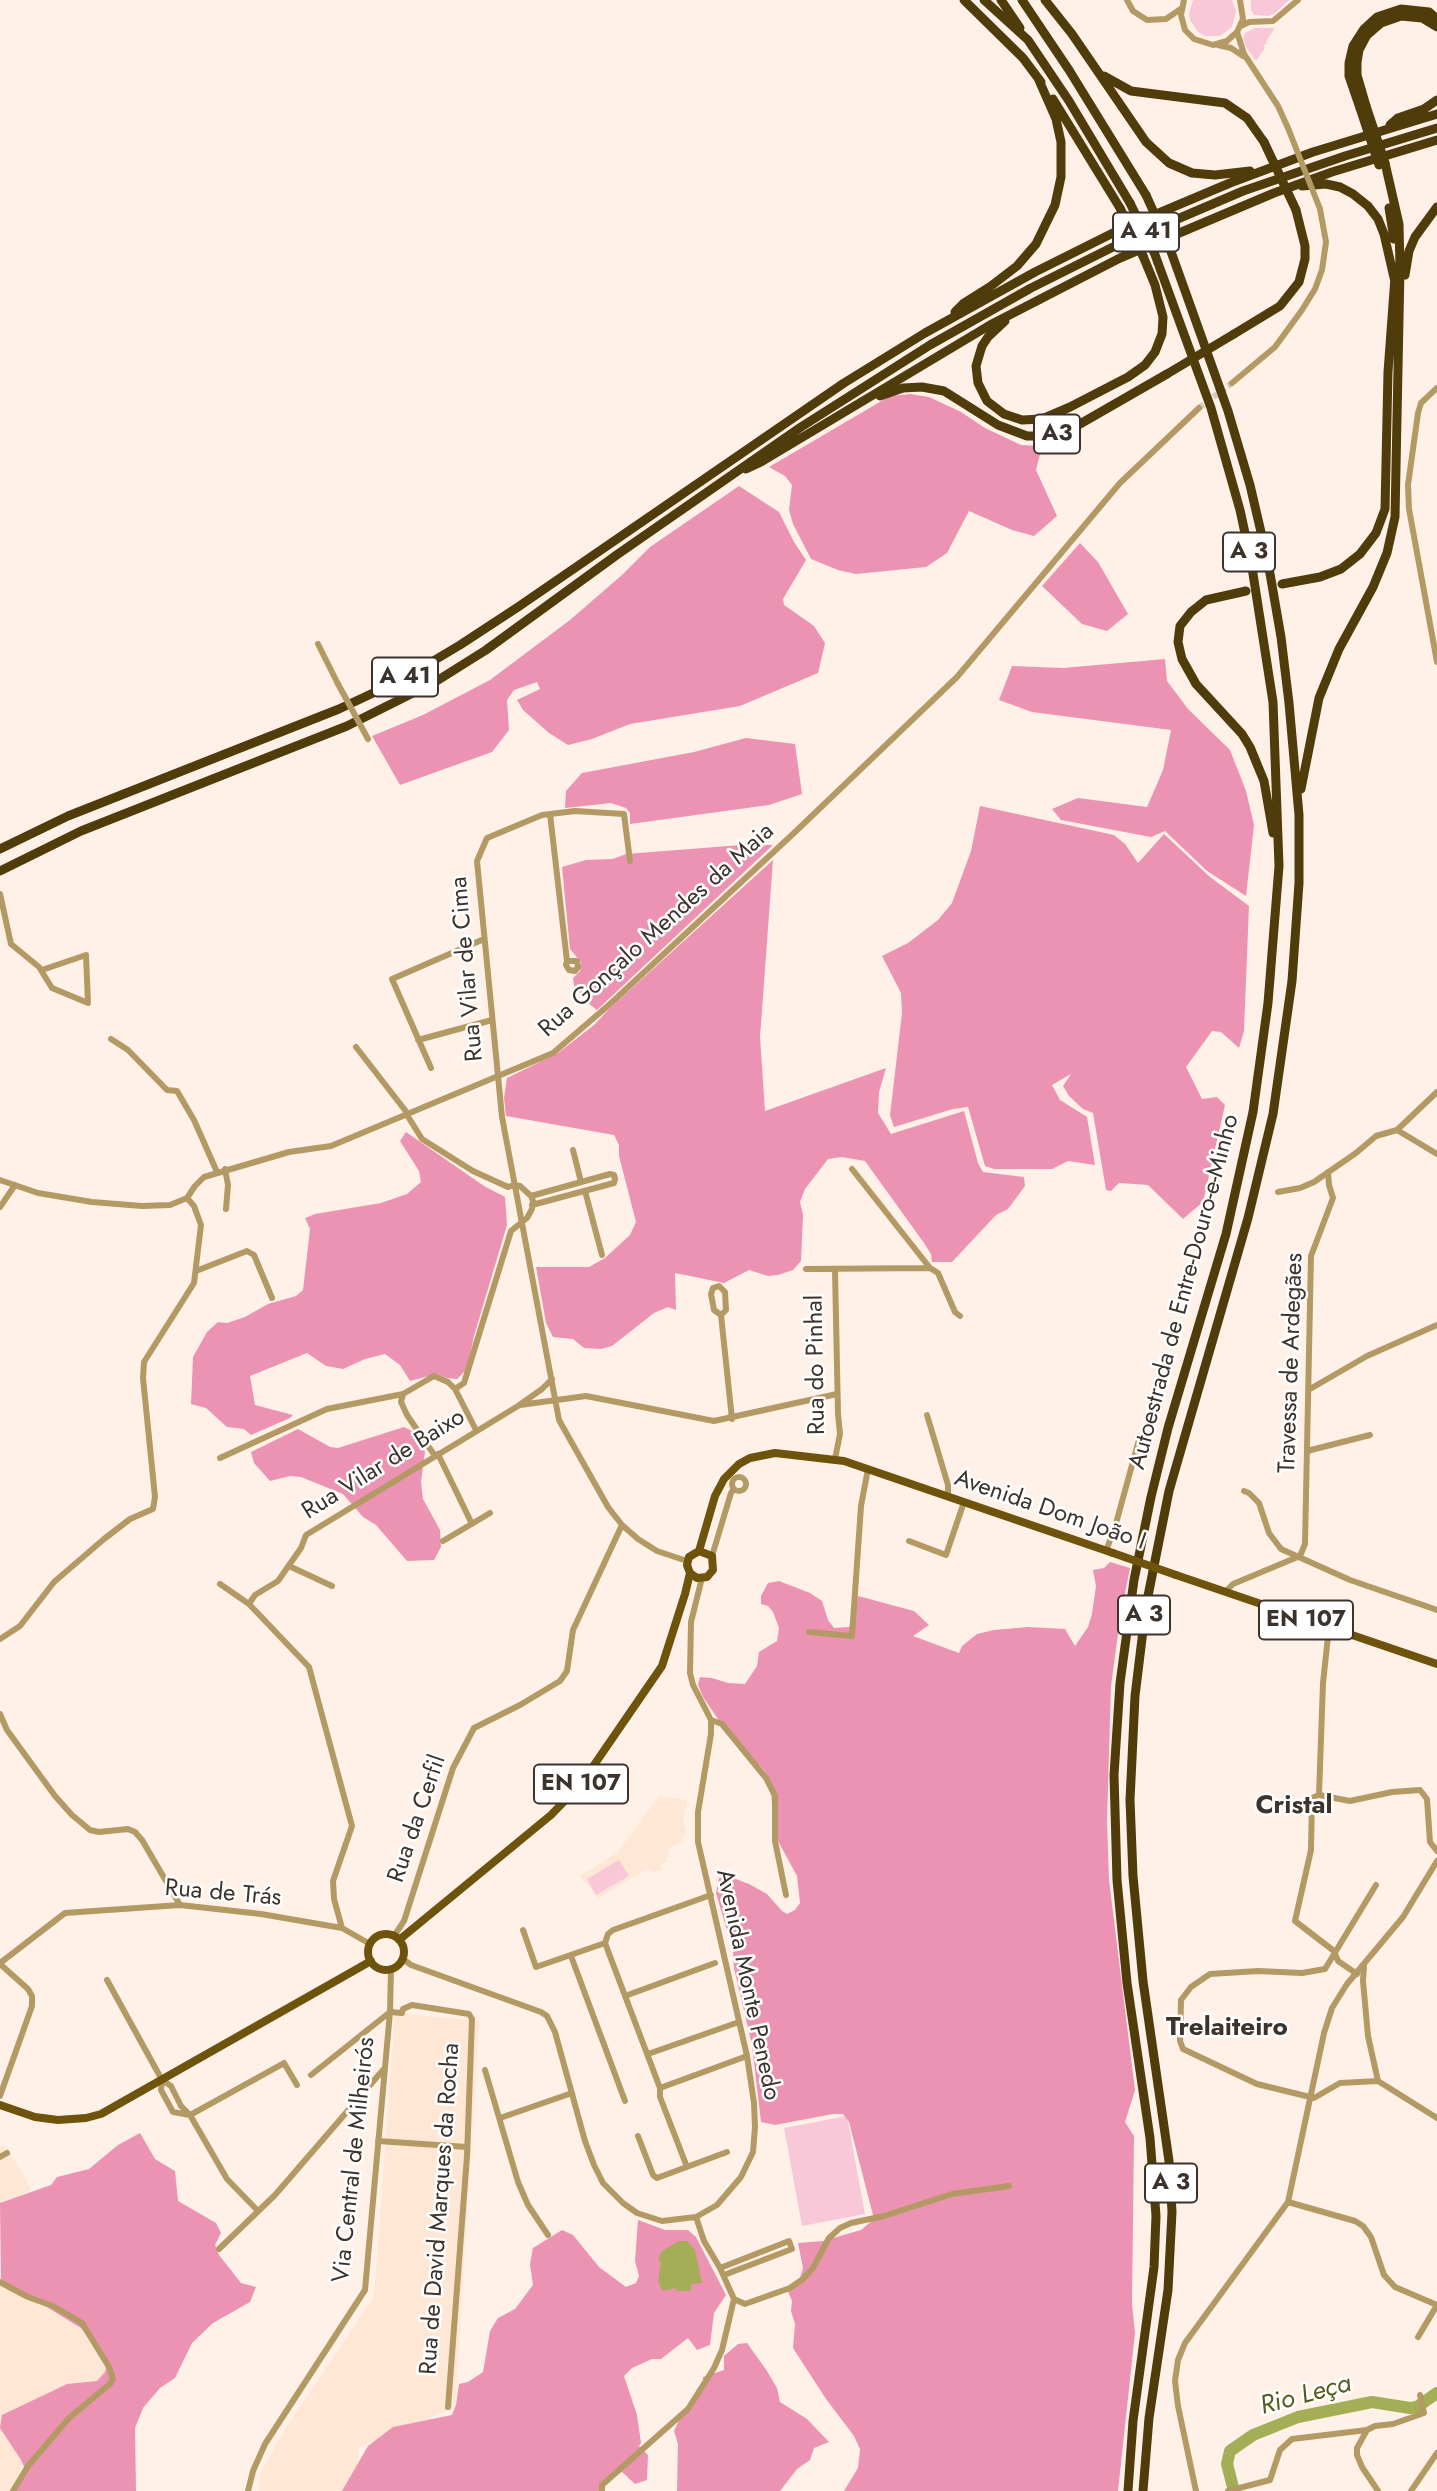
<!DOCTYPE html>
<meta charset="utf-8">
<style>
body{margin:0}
canvas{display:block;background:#fff1e7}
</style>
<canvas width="1437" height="2491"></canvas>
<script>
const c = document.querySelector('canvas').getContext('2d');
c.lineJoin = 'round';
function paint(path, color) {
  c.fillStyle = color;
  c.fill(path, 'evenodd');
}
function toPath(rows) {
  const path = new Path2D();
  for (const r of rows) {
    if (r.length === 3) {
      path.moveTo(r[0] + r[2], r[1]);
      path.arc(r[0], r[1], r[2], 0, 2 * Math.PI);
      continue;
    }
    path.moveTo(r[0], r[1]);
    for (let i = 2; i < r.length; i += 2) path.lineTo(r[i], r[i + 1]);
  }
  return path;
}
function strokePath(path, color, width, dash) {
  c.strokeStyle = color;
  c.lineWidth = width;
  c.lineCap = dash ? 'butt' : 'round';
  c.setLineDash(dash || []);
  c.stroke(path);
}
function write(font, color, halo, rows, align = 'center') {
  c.font = font + ' Jost,sans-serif';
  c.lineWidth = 5;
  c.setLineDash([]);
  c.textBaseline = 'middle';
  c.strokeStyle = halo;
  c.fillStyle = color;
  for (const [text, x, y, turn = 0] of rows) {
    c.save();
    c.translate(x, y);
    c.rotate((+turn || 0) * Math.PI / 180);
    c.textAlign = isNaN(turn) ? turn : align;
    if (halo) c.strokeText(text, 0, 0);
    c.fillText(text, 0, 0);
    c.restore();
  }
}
paint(toPath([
 [659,1796,687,1800,683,1822,687,1833,682,1838,683,1842,668,1848,670,1856,666,1858,668,1861,660,1864,662,1870,653,1872,647,1869,598,1898,580,1876,617,1853],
 [395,2013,479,2021,455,2407,359,2447,356,2491,259,2491,260,2474,285,2429,374,2296],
 [0,2145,7,2147,31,2189,0,2209],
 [0,2277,89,2325,116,2374,22,2465,12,2491,0,2491]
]), '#ffe7d6');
paint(toPath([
 [1193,0,1232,0,1236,11,1232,27,1220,36,1205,36,1198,32,1190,20,1189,13],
 [1251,0,1289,0,1274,14,1268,16,1254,15,1251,10],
 [1255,28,1275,28,1266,41,1267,44,1263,45,1265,48,1256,61,1246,47,1243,39,1245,33],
 [619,1860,629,1876,596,1895,587,1879],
 [847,2116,865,2214,802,2226,784,2128]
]), '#f8c8d8');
paint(toPath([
 [910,394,929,397,961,412,985,428,1021,445,1039,446,1040,454,1036,470,1057,516,1034,536,1012,530,969,511,947,553,926,567,856,574,838,570,811,559,793,524,789,510,792,485,785,476,769,467,890,396],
 [739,486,779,512,794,542,806,560,783,599,784,605,814,626,825,643,818,673,740,706,630,724,592,739,568,745,549,733,523,710,517,700,540,689,537,682,514,690,507,700,509,730,492,752,400,785,372,736,423,715,490,680,570,620,622,575,650,547],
 [1080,543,1098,562,1128,614,1107,631,1082,624,1042,586],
 [1165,659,1167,681,1188,709,1230,750,1246,791,1254,825,1246,896,1207,871,1165,831,1151,837,1061,820,1052,809,1078,798,1147,807,1163,770,1171,730,1032,712,999,700,1012,666,1063,668],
 [746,738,795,744,802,794,769,805,630,824,630,813,626,808,611,803,565,808,566,791,582,773,694,752],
 [980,806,1114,835,1125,844,1138,863,1164,834,1210,877,1249,906,1244,1031,1239,1048,1221,1032,1212,1031,1186,1067,1202,1099,1217,1097,1225,1105,1203,1202,1183,1219,1148,1185,1119,1183,1111,1191,1106,1190,1093,1113,1083,1109,1069,1096,1063,1086,1071,1074,1052,1085,1060,1100,1087,1117,1095,1165,1068,1161,1052,1169,994,1169,985,1166,968,1107,953,1109,894,1127,890,1115,902,1013,901,993,882,956,908,943,938,920,952,903,971,851],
 [741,845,773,845,597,1010,588,1003,574,986,573,978,580,971,581,962,570,949,562,867,586,860,613,859,626,854],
 [773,860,760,1037,765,1111,886,1068,879,1092,878,1113,891,1134,964,1111,978,1163,983,1172,1024,1177,1025,1186,1008,1209,996,1215,952,1262,932,1262,931,1254,924,1243,865,1161,842,1157,828,1159,805,1189,800,1202,803,1215,801,1261,793,1270,778,1275,768,1276,749,1270,724,1283,675,1273,676,1310,668,1307,654,1313,612,1346,601,1349,584,1348,573,1339,553,1337,546,1323,536,1267,589,1267,605,1258,630,1235,636,1222,619,1156,619,1145,614,1135,506,1116,504,1098,507,1078,558,1053,594,1025,609,1009],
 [406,1132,484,1186,505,1197,507,1225,474,1336,467,1369,457,1379,447,1378,437,1374,410,1381,400,1365,385,1354,365,1359,343,1369,326,1366,307,1353,250,1376,255,1405,293,1415,290,1418,251,1435,244,1429,227,1427,206,1408,191,1404,193,1357,207,1332,218,1322,227,1323,245,1317,268,1304,296,1296,303,1290,310,1229,305,1218,315,1214,381,1203,407,1194,421,1182,419,1171,400,1141],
 [404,1427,414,1432,425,1452,421,1482,423,1499,440,1530,441,1547,434,1560,407,1561,376,1525,363,1517,343,1494,301,1477,290,1476,270,1481,254,1463,251,1452,298,1429,330,1447,338,1448],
 [1110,1562,1130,1568,1120,1619,1111,1686,1107,1820,1109,1880,1135,2090,1125,2122,1134,2136,1132,2304,1135,2333,1118,2491,844,2491,858,2468,860,2449,854,2436,826,2399,793,2348,795,2324,791,2311,792,2301,787,2289,799,2281,803,2268,798,2243,823,2241,861,2230,874,2219,849,2122,843,2114,833,2114,775,2125,761,2122,752,2045,734,1968,733,1951,716,1893,719,1878,728,1876,749,1884,767,1894,782,1911,787,1914,795,1910,800,1903,797,1876,773,1832,771,1783,764,1770,724,1728,703,1697,698,1685,700,1677,712,1678,728,1683,745,1684,757,1666,759,1652,777,1641,779,1628,773,1612,768,1606,761,1604,761,1596,768,1583,779,1581,810,1593,822,1601,828,1620,834,1628,849,1627,853,1620,858,1596,914,1611,929,1625,913,1636,959,1653,962,1646,977,1634,994,1630,1028,1627,1065,1629,1075,1646,1088,1627,1092,1614,1096,1586,1093,1570,1104,1568],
 [140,2133,155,2159,175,2171,178,2201,216,2223,221,2233,215,2245,219,2255,241,2283,256,2287,250,2302,213,2323,192,2343,175,2378,160,2388,143,2408,135,2428,136,2491,15,2491,26,2471,21,2460,0,2428,2,2415,67,2384,97,2381,105,2372,107,2365,92,2339,81,2328,1,2279,0,2203,51,2185,57,2177,89,2169,118,2145],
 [638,2220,665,2230,688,2230,696,2237,726,2295,714,2313,710,2345,697,2350,688,2338,661,2359,652,2359,632,2368,624,2376,637,2415,641,2443,639,2446,648,2455,647,2480,635,2484,622,2472,608,2478,599,2491,342,2491,368,2446,393,2427,452,2415,456,2405,459,2384,468,2382,483,2372,490,2331,498,2318,515,2309,533,2285,530,2264,533,2248,562,2230,573,2235,599,2267,626,2287,636,2283,639,2276,635,2261],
 [747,2343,767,2371,777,2388,780,2402,807,2419,829,2442,814,2448,810,2460,797,2469,780,2491,677,2491,678,2444,674,2431,681,2416,703,2388,703,2377,724,2370,724,2356,738,2344]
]), '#ec93b3');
paint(toPath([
 [679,2241,687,2241,695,2250,702,2283,692,2284,690,2291,676,2291,675,2288,663,2291,658,2282,661,2262,658,2261,661,2252]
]), '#a3ae57');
strokePath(toPath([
 [1234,2491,1227,2464,1230,2451,1253,2435,1298,2417,1372,2402,1410,2408,1417,2407,1437,2393]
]), '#a3ae57', 12);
strokePath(toPath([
 [1199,408,1232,383]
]), '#d8cbc2', 6, [6, 3]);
strokePath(toPath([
 [1127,0,1133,11,1147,20,1166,19,1182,8],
 [1184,0,1181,15,1185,30,1194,39,1213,45,1227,41,1237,32,1243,19,1240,0],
 [1241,26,1249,22,1273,21,1298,0],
 [1237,32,1244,54,1278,106,1288,128],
 [1218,45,1231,48,1243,56],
 [1232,383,1275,347,1302,310,1315,289,1322,270,1326,242,1320,209],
 [1437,388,1421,403,1418,413,1408,485,1409,509,1437,662],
 [318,644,338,684],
 [550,814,567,961,566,965,569,970,575,971,578,967,577,961,567,961],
 [630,861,624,814,575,811,542,815,487,838,477,861,502,1117,559,1420,608,1507,622,1525,638,1539,657,1551,687,1561],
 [0,894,11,944,39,967,52,988,88,1003,86,955,42,970],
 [111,1039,128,1050,167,1090,177,1091,194,1120,217,1172],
 [418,1040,492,1020],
 [356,1047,408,1114],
 [431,1068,392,979,484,939],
 [407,1115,422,1139,473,1171,508,1187,514,1185,520,1186,531,1196,533,1201,532,1209,527,1218,511,1231,464,1383,455,1389],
 [1397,1130,1437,1154],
 [573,1150,581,1182],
 [225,1169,228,1185,226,1209],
 [852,1169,930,1268],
 [0,1180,38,1193,92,1202,142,1206,170,1205,187,1198],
 [585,1191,602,1255],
 [1278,1192,1300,1188,1314,1182,1356,1153,1376,1136,1397,1130,1437,1092],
 [531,1196,610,1174,614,1175,615,1179,614,1183,532,1205],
 [187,1198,195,1186,204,1177,289,1152,331,1146,553,1053,610,1004,794,833,957,677,1120,483,1199,408],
 [0,1207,15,1185],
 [806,1269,930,1268,938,1273,955,1312,960,1316],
 [196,1271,247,1251,254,1255,272,1298],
 [721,1315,714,1310,711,1294,713,1288,719,1286,725,1292,726,1310,721,1315,732,1419],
 [1310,1389,1367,1356,1437,1325],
 [520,1405,586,1396,714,1421,837,1394],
 [927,1415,948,1485,948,1496],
 [1307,1451,1370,1435],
 [438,1454,472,1524],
 [435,1456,407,1415,401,1402,403,1394,434,1376,448,1382,455,1389,476,1430],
 [220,1458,327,1409,403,1394],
 [835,1459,840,1434,838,1414,835,1270],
 [739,1484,7],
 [1244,1491,1249,1493,1259,1503,1269,1533,1281,1549,1350,1580,1437,1610],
 [443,1541,490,1513],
 [909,1541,946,1555,964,1502],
 [1106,1551,1115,1527,1140,1436],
 [712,1556,731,1493,734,1489],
 [289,1566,332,1586],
 [702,1578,691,1622,690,1673,693,1685,711,1720,722,1724,766,1778,775,1796,775,1841,786,1895],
 [220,1584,249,1604,309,1667,352,1826,333,1881,334,1899,342,1928],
 [1226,1591,1233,1584,1300,1556,1305,1544,1311,1256,1333,1198,1329,1185,1328,1172],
 [249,1604,255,1595,278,1581,301,1548,306,1535,518,1406,542,1389,552,1379],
 [809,1632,852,1636,861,1506,868,1469],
 [0,1639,20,1626,54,1582,104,1539,130,1519,153,1509,155,1497,143,1378,144,1362,194,1283,201,1225,194,1206,187,1198],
 [0,1714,7,1730,55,1796,72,1815,90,1830,99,1832,128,1829,135,1832,142,1840,180,1905],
 [1319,1795,1323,1683,1329,1627],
 [1376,1885,1325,1969,1302,1973,1258,1971,1210,1974,1191,1987,1181,2000,1180,2041,1183,2049,1257,2084,1310,2097,1314,2098,1340,2083,1378,2081],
 [711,1895,613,1930,608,1934,605,1943,660,2088,747,2056],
 [523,1930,536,1967,605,1943],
 [394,1936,404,1921,453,1768,474,1728,520,1705,560,1681,567,1671,573,1630,622,1525],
 [571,1956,625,2101],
 [403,1959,411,1965,541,2012,547,2016,555,2032,585,2141,594,2165,603,2183,623,2203,637,2213,662,2221,696,2217,717,2205,741,2177,753,2152,755,2127,754,2103,747,2056,698,1842,698,1812,711,1734,711,1720],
 [0,1963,65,1913,180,1905,261,1914,342,1928,370,1944],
 [0,1964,28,1989,32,1996,32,2006,0,2096],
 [1364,1966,1363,1981,1368,2036,1378,2081,1437,2118],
 [1357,1974,1338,1961,1334,1951,1295,1921,1311,1850,1312,1798,1319,1795,1350,1801,1392,1792,1420,1790,1427,1799,1430,1842,1437,1851],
 [107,1980,162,2080,171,2086,181,2106,190,2115,227,2179,258,2211],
 [625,1996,715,1963],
 [390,2012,402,2013,403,2009,412,2005,469,2014,472,2019,467,2156,448,2407],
 [648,2054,739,2022],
 [485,2070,518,2182,528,2205,548,2235],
 [311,2075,390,2012],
 [162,2080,161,2090,173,2112,190,2115],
 [660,2088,660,2097,687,2167],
 [190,2115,284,2063,297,2085],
 [500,2118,572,2093],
 [638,2136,653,2175,657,2178,727,2152],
 [378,2141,467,2147],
 [0,2157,7,2153],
 [1288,2202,1355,2221,1363,2226,1371,2237,1384,2275,1395,2287,1437,2305],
 [696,2217,704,2241,720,2268,734,2299],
 [219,2249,275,2195,383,2070],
 [720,2268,789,2241,792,2249,724,2275],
 [0,2282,28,2297,53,2306,82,2323,109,2367,113,2379,110,2384,69,2418,28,2466,13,2491],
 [734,2299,745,2304,790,2288,803,2279,813,2268,829,2238,840,2228,851,2223,884,2216,952,2194,1009,2186],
 [1418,2337,1437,2305],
 [1367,2430,1375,2426,1393,2424,1424,2413,1420,2395],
 [248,2491,253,2471,265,2444,365,2290,390,2012,391,1969],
 [602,2491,602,2485,688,2409,714,2368,722,2350,734,2299],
 [1196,2491,1178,2406,1175,2381,1178,2360,1185,2343,1288,2202,1324,2033,1332,2008,1347,1984,1403,1917,1437,1861],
 [1228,2491,1270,2480,1280,2450,1292,2439,1367,2430,1357,2448,1357,2455,1362,2467,1378,2491],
 [1411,2491,1437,2453]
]), '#b39a64', 6);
strokePath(toPath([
 [699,1551,715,1496,724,1479,739,1464,750,1458,775,1453,844,1461,1113,1553],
 [1176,1575,1437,1664],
 [386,1952,18],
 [399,1940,551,1815,581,1784,662,1666,685,1594,690,1573,687,1565,689,1557,699,1551,712,1556,713,1570,707,1577,697,1578,690,1573],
 [0,2105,35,2117,58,2120,86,2118,101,2114,371,1961]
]), '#6e530d', 8);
strokePath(toPath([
 [964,0,1023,58,1041,82],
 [984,0,1028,40,1069,101,1130,203],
 [1001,0,1020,28],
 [1022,0,1069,70,1146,195],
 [1045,0,1072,34,1146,142,1169,163,1192,173,1215,175,1250,171],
 [1104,76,1131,91,1225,103,1247,118,1264,142],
 [1053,99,1120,208],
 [1366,106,1357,75,1357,62,1359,50,1367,35,1381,23,1401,16,1422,18,1437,27],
 [1360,108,1349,76,1349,63,1353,46,1364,29,1377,17,1401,9,1429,12,1437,19],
 [1390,125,1398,118,1424,109,1437,100],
 [1302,186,1326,184,1340,187,1353,194,1368,206,1378,219,1384,234,1395,282],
 [1389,208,1394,239],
 [1405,275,1409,251,1415,237,1437,207],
 [955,312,964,303,991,286,1017,266,1036,244,1055,205,1061,177,1061,142,1056,119,1038,78],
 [1005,321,988,337,982,346,976,366,978,383,987,401,1004,414,1022,420,1042,419,1070,407,1128,377,1145,365,1155,352,1162,334,1163,317,1155,285,1143,256],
 [1234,334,1280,306,1299,282,1305,259,1305,246,1296,210],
 [880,396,903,388,922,387,944,391,998,425,1027,436,1050,436,1073,428,1167,374],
 [746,469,761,462,990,325,1120,258,1274,193,1332,172,1437,140],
 [1282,584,1320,577,1341,569,1360,554,1376,533,1385,509,1388,372,1395,277],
 [1246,591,1206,600,1191,612,1180,626,1178,642,1182,659,1196,684,1242,734,1250,747,1264,781,1273,833],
 [1301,789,1319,698,1339,649,1373,587,1387,553,1395,517,1400,269,1399,224,1385,163],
 [0,849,68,816,339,709,403,679,460,645,518,607,844,383,925,333,1035,272,1121,229,1230,183,1313,152,1437,114],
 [0,871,81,831,347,726,435,682,486,650,618,554,801,427,930,345,1031,288,1119,244,1243,191,1345,156,1437,128],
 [1128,2491,1133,2421,1154,2267,1156,2216,1150,2138,1127,1983,1117,1880,1114,1775,1120,1683,1134,1580,1151,1497,1168,1428,1226,1234,1253,1112,1268,1003,1279,866,1273,702,1251,561,1240,510,1211,408,1154,252],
 [1143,2491,1149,2418,1168,2290,1172,2212,1169,2161,1143,1981,1133,1876,1130,1800,1135,1696,1146,1606,1169,1491,1248,1218,1273,1114,1292,981,1299,883,1299,815,1289,703,1281,637,1268,562,1250,485,1228,411,1169,246]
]), '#503c0a', 9);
strokePath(toPath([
 [1288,128,1320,209],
 [338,684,368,739]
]), '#b39a64', 6);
strokePath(toPath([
 [1113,1553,1176,1575]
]), '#6e530d', 8);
strokePath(toPath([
 [1366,106,1385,163],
 [1360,108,1379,165],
 [1264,142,1296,210],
 [1146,195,1169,246],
 [1130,203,1154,252],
 [1120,208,1143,256],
 [1167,374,1234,334]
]), '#503c0a', 9);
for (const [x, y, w] of [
 [1146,232,66],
 [1057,434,46],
 [1249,552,52],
 [405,677,66],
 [1144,1615,52],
 [1306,1620,94],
 [581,1784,94],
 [1171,2183,52]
]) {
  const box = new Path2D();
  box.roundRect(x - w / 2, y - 19.5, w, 39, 5);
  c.fillStyle = '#fff';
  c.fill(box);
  strokePath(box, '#3c332d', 2);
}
write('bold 23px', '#3c332d', null, [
 ["A 41",1146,232],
 ["A3",1057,434],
 ["A 3",1249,552],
 ["A 41",405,677],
 ["A 3",1144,1615],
 ["EN 107",1306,1620],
 ["EN 107",581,1784],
 ["A 3",1171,2183]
]);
write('24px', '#3c332d', '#fff', [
 ["Rua Gonçalo Mendes da Maia",657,931,-42],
 ["Rua Vilar de Cima",468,969,-95],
 ["Autoestrada de Entre-Douro-e-Minho",1185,1292,-75],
 ["Travessa de Ardegães",1292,1363,-88],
 ["Rua do Pinhal",817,1365,-91],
 ["Rua Vilar de Baixo",384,1465,-32],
 ["Avenida Dom João I",1050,1511,19],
 ["Rua da Cerfil",418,1819,-71],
 ["Rua de Trás",223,1894,5],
 ["Avenida Monte Penedo",747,1985,78],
 ["Via Central de Milheirós",355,2160,-84],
 ["Rua de David Marques da Rocha",441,2209,-86]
]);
write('bold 26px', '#3c332d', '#fff', [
 ["Cristal",1294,1807],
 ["Trelaiteiro",1227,2029]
]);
write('italic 26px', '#545b1c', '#fff', [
 ["Rio Leça",1306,2396,-15]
]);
</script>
